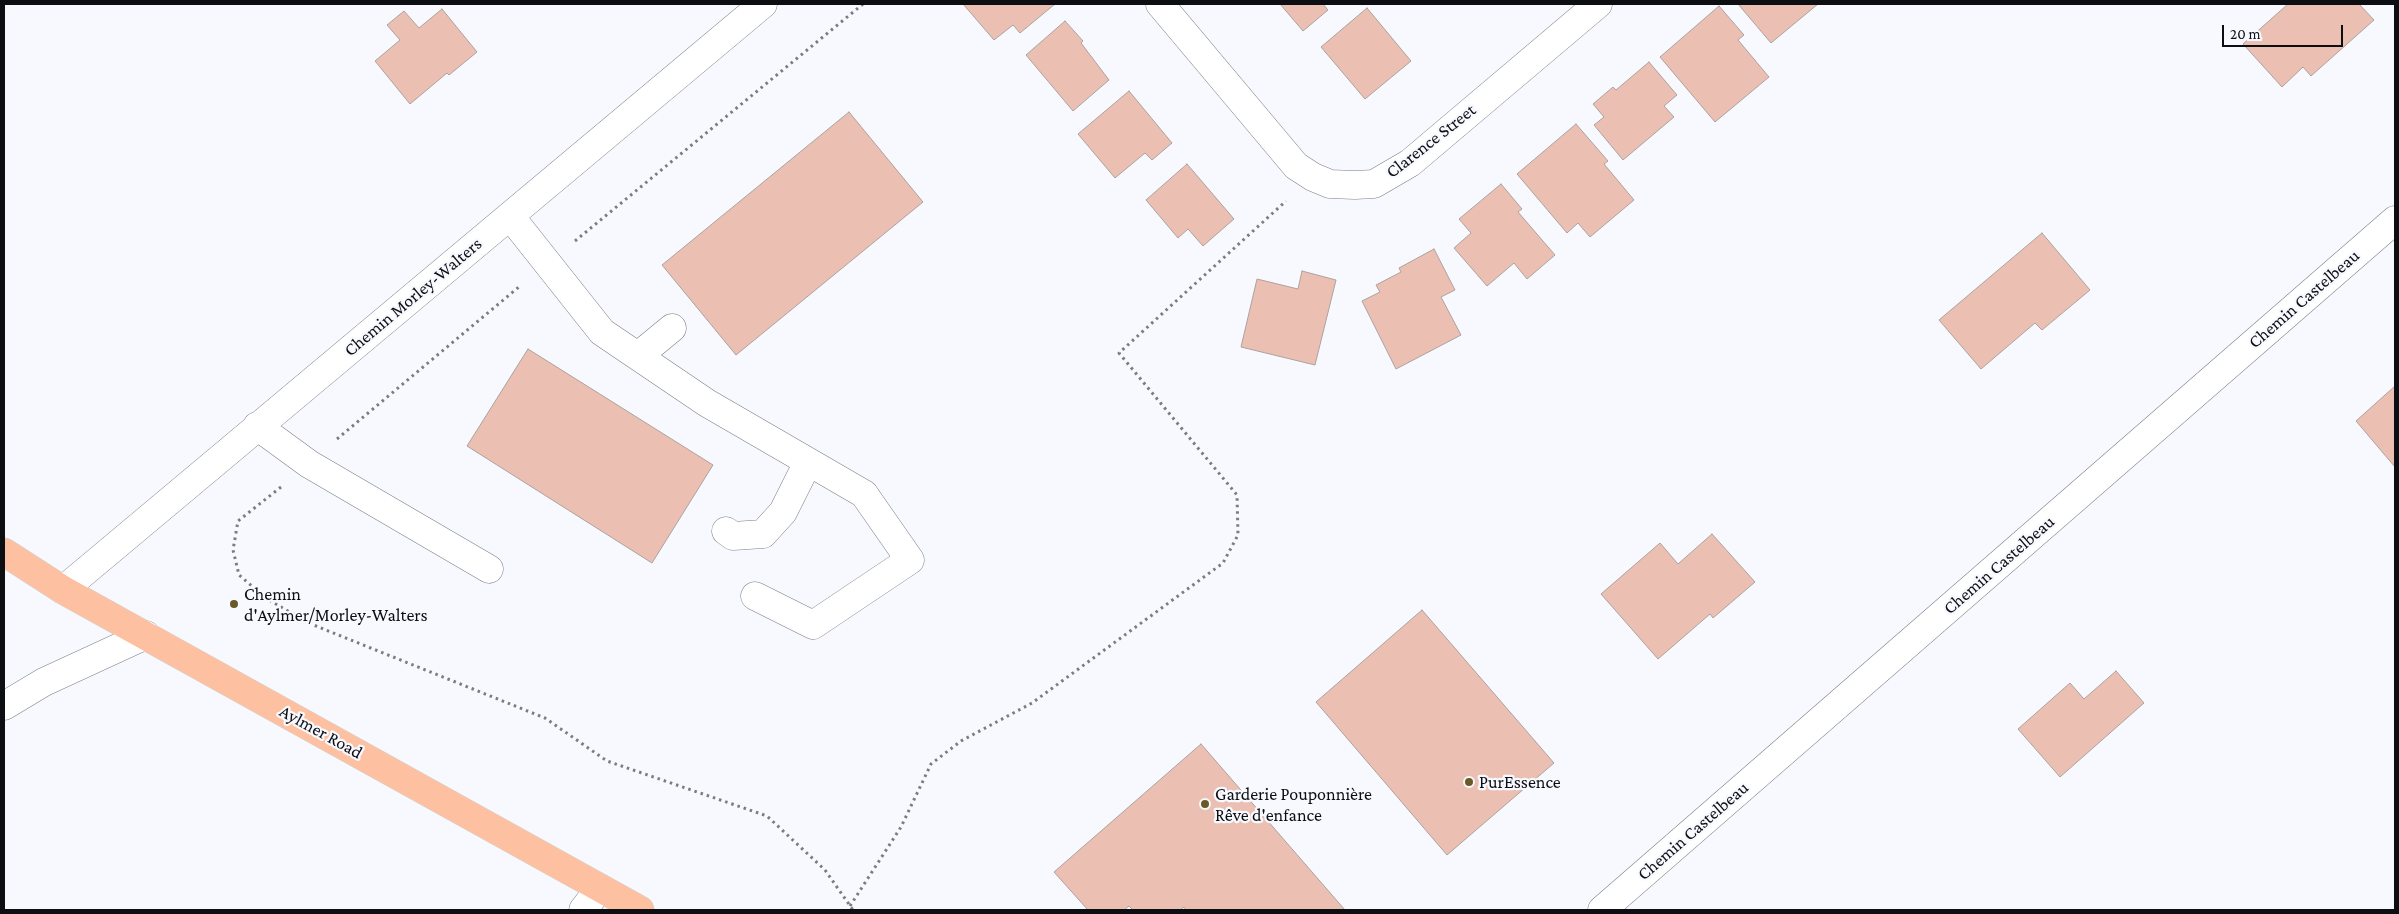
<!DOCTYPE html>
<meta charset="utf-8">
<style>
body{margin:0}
#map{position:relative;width:2399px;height:914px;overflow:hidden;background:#f7f9ff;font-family:"Crimson Pro",serif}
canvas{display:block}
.frame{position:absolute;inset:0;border:5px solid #0d0e11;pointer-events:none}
.scale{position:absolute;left:2222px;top:25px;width:121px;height:22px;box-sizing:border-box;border:2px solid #0d0e11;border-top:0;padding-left:6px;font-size:15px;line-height:18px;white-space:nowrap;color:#0d0e11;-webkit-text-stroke:4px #f7f9ff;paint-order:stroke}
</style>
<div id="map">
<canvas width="2399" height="914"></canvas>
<div class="frame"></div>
<div class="scale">20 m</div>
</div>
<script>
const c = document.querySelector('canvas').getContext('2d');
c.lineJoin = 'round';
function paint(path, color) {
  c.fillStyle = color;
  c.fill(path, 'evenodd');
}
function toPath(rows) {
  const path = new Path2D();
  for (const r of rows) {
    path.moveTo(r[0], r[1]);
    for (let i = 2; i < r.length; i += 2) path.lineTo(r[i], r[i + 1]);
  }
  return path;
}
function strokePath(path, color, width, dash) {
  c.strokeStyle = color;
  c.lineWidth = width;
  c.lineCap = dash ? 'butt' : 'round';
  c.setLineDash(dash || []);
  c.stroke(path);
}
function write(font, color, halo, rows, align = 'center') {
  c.font = font + ' "Crimson Pro",serif';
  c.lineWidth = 4.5;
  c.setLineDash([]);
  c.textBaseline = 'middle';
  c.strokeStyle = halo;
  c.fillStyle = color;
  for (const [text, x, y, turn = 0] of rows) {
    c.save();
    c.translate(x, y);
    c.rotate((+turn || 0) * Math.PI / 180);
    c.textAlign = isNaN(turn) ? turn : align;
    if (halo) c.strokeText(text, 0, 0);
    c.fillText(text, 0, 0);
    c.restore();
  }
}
const building = toPath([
 [963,4,1055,4,1020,33,1013,25,994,40,963,4],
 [1280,4,1323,4,1328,10,1303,31,1280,4],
 [1738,4,1818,4,1771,43,1738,4],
 [2288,4,2359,4,2374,20,2311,76,2303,67,2282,87,2243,44,2288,4],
 [1719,6,1744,35,1738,40,1769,77,1715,122,1660,57,1719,6],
 [1367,8,1411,61,1365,99,1321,47,1367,8],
 [442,9,477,52,449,75,447,73,410,104,375,61,400,40,387,25,404,11,419,28,442,9],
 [1065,21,1083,41,1081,43,1109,80,1073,111,1026,55,1065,21],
 [1649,62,1677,95,1664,106,1674,117,1623,160,1594,125,1604,117,1593,104,1613,87,1616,90,1649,62],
 [1129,91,1172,143,1152,160,1145,153,1115,178,1078,134,1129,91],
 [849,112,923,202,736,355,662,265,849,112],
 [1576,124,1608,161,1604,164,1634,200,1590,237,1578,223,1567,233,1517,174,1576,124],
 [1187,164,1234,219,1203,246,1188,229,1178,238,1146,200,1187,164],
 [1501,184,1522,209,1518,212,1555,255,1527,279,1514,263,1487,286,1454,248,1471,233,1459,219,1501,184],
 [2042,233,2090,290,2042,330,2035,323,1981,369,1939,320,2042,233],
 [1434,249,1455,290,1441,297,1461,335,1396,369,1362,301,1380,292,1376,285,1401,272,1399,268,1434,249],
 [1302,271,1336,280,1315,365,1241,347,1257,279,1298,289,1302,271],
 [528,349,713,465,652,563,467,446,528,349],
 [2395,386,2395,467,2356,421,2395,386],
 [1712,534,1755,582,1713,618,1710,614,1658,659,1601,594,1660,543,1678,564,1712,534],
 [1422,610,1554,763,1447,855,1316,702,1422,610],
 [2116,671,2144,703,2060,777,2018,729,2070,683,2084,699,2116,671],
 [1201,744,1345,910,1186,910,1184,907,1180,910,1133,910,1129,906,1124,910,1088,910,1054,872,1201,744]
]);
paint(building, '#ebc0b2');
strokePath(building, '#aca19e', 1);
const minor = toPath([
 [1160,4,1296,166,1313,177,1330,184,1355,185,1374,184,1410,163,1598,4],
 [510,216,602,332,707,403,864,494,910,560,813,625,755,596],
 [638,356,672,328],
 [257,426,309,464,489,569],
 [726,531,733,536,763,534,783,512,808,462],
 [63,590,763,4],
 [4,706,44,682,146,635],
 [583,910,600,888],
 [1602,910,2395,220]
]);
const major = toPath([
 [4,552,63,590,640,910]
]);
strokePath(minor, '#7c7f87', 29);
strokePath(major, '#d3d4d4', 29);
strokePath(toPath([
 [575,241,863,4],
 [337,439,520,286],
 [281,487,238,521,233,550,239,575,267,599,311,624,545,718,607,761,767,816,825,870,853,910],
 [850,906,901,827,931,764,961,741,1032,703,1223,563,1238,535,1237,495,1119,353,1286,201]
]), '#7a7c80', 3, [2.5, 4]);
strokePath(minor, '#fff', 28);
strokePath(major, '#fdc1a1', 28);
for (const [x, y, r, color] of [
 [234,604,5,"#685926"],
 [1469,782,5,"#685926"],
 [1205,804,5,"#685926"]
]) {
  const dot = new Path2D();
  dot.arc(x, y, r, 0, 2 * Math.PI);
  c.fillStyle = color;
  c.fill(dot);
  strokePath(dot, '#f7f9ff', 2);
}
write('18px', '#0d0e11', '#f7f9ff', [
 ["Clarence Street",1431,141,-38],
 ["Chemin Morley-Walters",413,297,-40],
 ["Chemin Castelbeau",2304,299,-41],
 ["Chemin Castelbeau",1999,565,-41],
 ["Aylmer Road",321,732,29],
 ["Chemin Castelbeau",1693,831,-41]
]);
write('18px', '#0d0e11', '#f7f9ff', [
 ["Chemin",244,594],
 ["d'Aylmer/Morley-Walters",244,615],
 ["PurEssence",1479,782],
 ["Garderie Pouponnière",1215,794],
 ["Rêve d'enfance",1215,815]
], 'left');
</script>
